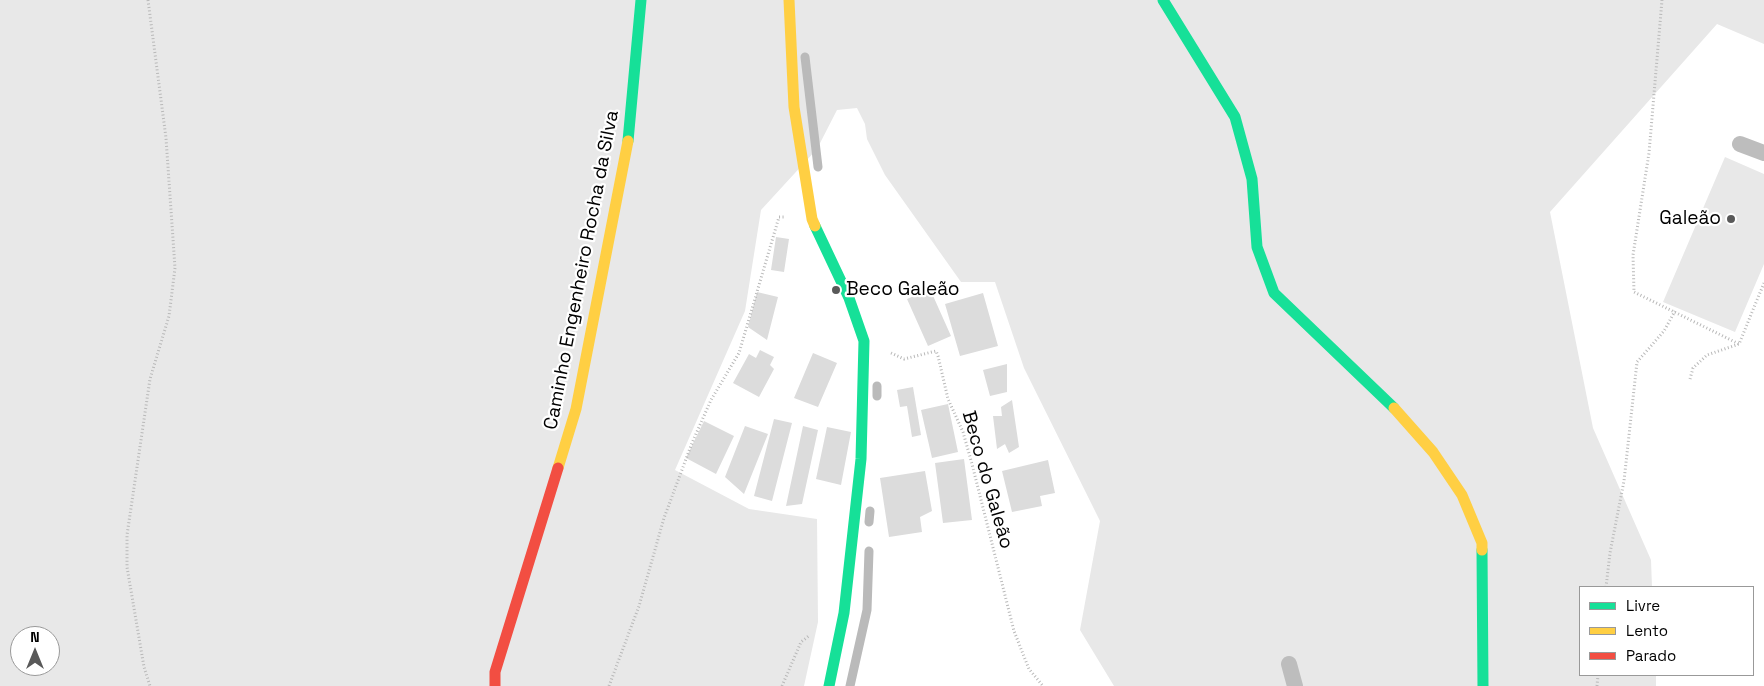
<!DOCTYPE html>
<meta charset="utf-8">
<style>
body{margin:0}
#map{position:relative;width:1764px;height:686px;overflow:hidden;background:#fff;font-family:"Space Grotesk",sans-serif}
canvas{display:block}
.legend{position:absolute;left:1579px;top:586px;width:175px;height:90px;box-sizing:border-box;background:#fff;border:1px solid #999;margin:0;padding:6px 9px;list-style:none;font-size:15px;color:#000}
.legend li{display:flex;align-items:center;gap:10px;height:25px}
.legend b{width:25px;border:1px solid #999}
.north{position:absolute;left:10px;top:626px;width:50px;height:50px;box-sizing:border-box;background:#fff;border:1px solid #999;border-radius:50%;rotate:0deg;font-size:14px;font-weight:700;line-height:20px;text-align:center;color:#000}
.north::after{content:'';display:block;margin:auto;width:18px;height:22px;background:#595959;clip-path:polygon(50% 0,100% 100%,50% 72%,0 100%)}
</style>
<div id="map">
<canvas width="1764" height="686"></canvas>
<ul class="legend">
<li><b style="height:6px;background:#16e098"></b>Livre</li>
<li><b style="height:6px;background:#ffcf43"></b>Lento</li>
<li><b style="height:6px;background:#f24e42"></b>Parado</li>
</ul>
<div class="north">N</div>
</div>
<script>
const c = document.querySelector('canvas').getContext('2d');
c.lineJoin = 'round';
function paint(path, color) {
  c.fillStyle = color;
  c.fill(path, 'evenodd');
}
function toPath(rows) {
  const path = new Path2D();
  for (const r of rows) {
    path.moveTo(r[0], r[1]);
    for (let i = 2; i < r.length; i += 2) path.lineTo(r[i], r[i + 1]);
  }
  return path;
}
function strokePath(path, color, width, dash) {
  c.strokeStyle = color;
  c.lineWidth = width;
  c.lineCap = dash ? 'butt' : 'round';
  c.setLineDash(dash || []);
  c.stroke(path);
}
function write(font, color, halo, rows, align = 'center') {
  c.font = font + ' "Space Grotesk",sans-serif';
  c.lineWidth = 4.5;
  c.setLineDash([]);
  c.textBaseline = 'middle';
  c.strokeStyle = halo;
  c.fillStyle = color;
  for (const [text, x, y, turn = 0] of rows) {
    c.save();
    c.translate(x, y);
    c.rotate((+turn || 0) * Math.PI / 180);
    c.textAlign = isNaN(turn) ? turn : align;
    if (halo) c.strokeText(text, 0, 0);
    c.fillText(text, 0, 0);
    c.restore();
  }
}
paint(toPath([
 [0,0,1764,0,1764,44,1717,24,1550,212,1593,428,1651,560,1652,587,1580,587,1580,675,1656,675,1656,686,1114,686,1080,630,1100,521,1024,368,995,282,961,282,885,175,867,139,865,124,857,108,837,110,817,149,761,210,745,311,675,470,749,509,817,519,818,622,804,686,0,686],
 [20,636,50,636,50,666,20,666],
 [1725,157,1764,174,1764,264,1735,332,1663,302]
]), '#e8e8e8');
strokePath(toPath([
 [805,57,818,167],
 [877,396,877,386],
 [869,522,870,511],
 [850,686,867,610,869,551]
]), '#bababa', 9);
paint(toPath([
 [776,237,789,239,784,272,771,270],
 [930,289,951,336,928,346,907,299],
 [757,292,778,297,767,340,748,327],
 [983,293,998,346,960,356,945,304],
 [760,350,774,357,770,365,774,369,759,397,733,383,749,354,756,358],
 [813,353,837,363,818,407,794,398],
 [1007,364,1007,392,990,396,983,370],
 [913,387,921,435,912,437,907,406,900,407,897,390],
 [1012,400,1019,447,1009,453,1005,444,997,449,993,416,1002,416,1001,407],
 [948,404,958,452,932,458,921,410],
 [774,419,792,423,772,501,754,496],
 [704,421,734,436,716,474,686,458],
 [745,426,768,434,744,494,725,477],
 [803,426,818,430,802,504,786,506],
 [827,427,851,432,841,485,816,479],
 [964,459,972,520,943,523,935,463],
 [1048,460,1055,493,1040,496,1042,506,1012,512,1002,471],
 [925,471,932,511,920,517,922,532,889,537,880,478]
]), '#dcdcdc');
strokePath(toPath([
 [148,0,166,138,175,268,169,316,150,379,127,535,127,567,144,667,150,686],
 [1662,0,1649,153,1633,255,1634,292,1739,344,1764,283],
 [891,353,904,359,936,351,938,356,948,399,963,432,972,464,1014,631,1029,669,1043,686],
 [1690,379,1693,368,1707,355,1739,344],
 [1606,587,1610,553,1624,481,1637,362,1664,331,1675,311],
 [609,686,639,606,664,518,692,443,711,400,739,353,779,217,785,217],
 [782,686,801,642,810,635],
 [1597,686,1598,675]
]), '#b8b8b8', 3, [1, 2.5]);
strokePath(toPath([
 [1740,144,1764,153],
 [1289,664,1295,686]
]), '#bdbdbd', 16);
strokePath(toPath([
 [1163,0,1235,117,1252,179,1257,247,1274,293,1394,408],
 [628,141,641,0],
 [815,226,849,298,864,341,861,459,844,613,829,686],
 [1482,550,1483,686]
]), '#16e098', 11);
strokePath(toPath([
 [789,0,794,107,812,219,815,226],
 [1394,408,1433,452,1462,495,1482,543,1482,550],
 [558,468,576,409,628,141]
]), '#ffcf43', 11);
strokePath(toPath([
 [495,686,495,672,558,468]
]), '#f24e42', 11);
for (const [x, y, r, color] of [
 [1731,219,5,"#595959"],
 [836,290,5,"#595959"]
]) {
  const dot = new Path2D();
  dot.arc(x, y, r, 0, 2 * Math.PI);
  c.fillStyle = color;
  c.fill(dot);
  strokePath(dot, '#fff', 2);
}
write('19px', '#000', '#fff', [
 ["Galeão",1721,219],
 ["Beco Galeão",846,290,"left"]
], 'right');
write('19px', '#000', '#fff', [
 ["Caminho Engenheiro Rocha da Silva",582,270,-79],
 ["Beco do Galeão",987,480,74]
]);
</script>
